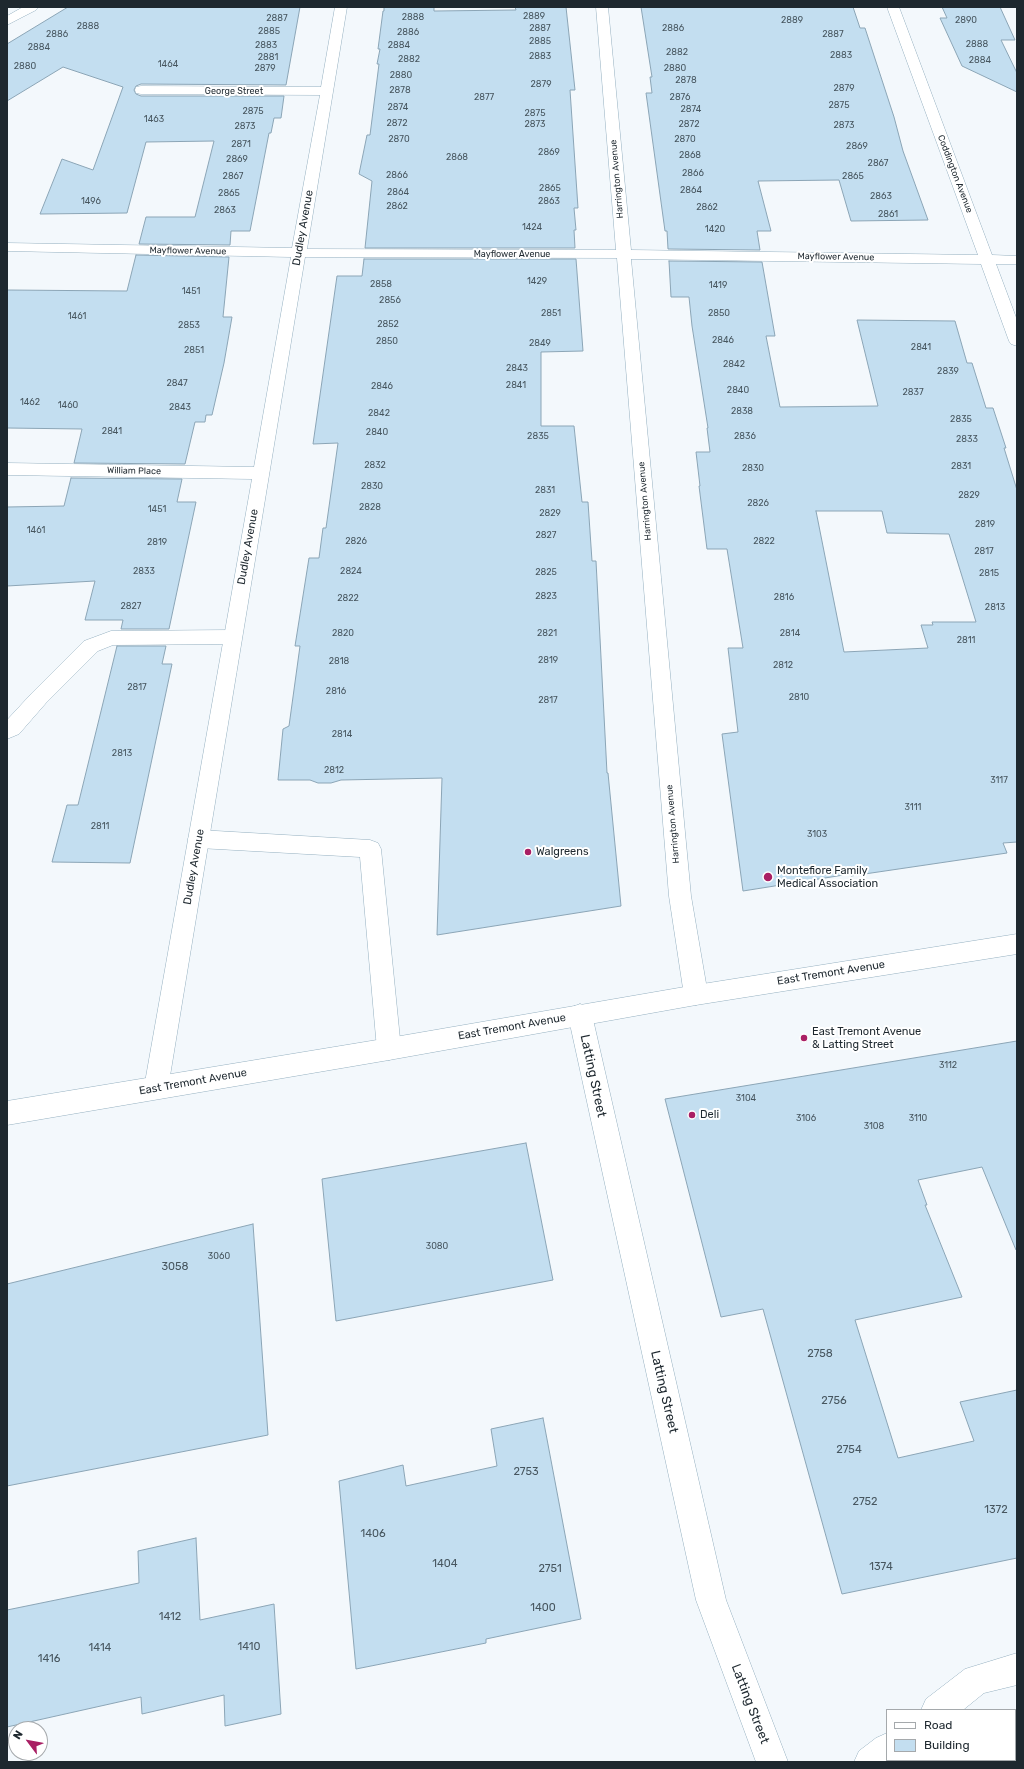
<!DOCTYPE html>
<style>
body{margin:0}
#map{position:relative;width:1024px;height:1769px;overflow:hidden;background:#f3f8fc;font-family:Rubik,sans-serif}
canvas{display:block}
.frame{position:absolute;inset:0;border:8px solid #1e282f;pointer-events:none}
.legend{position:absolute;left:886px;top:1709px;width:130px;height:52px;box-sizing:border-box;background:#fff;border:1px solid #a5a9ac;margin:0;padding:5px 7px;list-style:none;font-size:12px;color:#1e282f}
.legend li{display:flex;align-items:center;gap:8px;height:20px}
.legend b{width:20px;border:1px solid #a5a9ac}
.north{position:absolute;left:8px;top:1721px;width:40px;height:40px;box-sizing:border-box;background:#fff;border:1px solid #a5a9ac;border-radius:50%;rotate:302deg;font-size:11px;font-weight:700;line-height:16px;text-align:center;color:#1e282f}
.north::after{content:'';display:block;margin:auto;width:14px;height:18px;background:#a91f64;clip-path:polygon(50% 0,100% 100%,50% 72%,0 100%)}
</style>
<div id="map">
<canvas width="1024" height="1769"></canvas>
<div class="frame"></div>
<ul class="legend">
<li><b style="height:5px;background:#fff"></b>Road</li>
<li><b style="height:11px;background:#c3def0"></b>Building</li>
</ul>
<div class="north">N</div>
</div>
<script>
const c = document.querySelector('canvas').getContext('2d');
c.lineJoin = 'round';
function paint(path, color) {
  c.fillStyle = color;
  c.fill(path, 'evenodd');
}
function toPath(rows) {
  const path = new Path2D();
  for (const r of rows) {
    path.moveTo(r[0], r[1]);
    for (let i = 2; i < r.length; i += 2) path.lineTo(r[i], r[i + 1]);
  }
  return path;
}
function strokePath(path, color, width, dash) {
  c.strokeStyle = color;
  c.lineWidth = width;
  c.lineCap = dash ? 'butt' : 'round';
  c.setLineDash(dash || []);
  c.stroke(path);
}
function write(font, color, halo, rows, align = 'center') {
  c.font = font + ' Rubik,sans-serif';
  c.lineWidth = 4;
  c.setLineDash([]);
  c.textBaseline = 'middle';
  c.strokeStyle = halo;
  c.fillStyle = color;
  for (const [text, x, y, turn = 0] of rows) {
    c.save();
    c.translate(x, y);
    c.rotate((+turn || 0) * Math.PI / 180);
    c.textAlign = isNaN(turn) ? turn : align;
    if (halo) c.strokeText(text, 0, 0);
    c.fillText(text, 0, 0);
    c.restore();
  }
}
const building = toPath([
 [68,7,300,7,286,85,141,84,136,86,134,90,136,94,141,96,284,96,281,118,274,118,271,133,269,133,250,231,231,231,230,245,139,244,146,217,195,217,214,141,146,142,127,213,40,214,62,159,93,170,123,87,63,67,7,101,7,44,68,7],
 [384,7,434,7,434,11,516,10,515,7,566,7,575,90,570,90,578,208,574,208,576,230,574,230,575,248,365,248,372,181,359,174,367,135,370,135,379,64,377,64,380,49,378,49,383,11,384,11,384,7],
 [641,7,853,7,860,28,865,28,894,117,903,151,928,220,851,221,839,180,758,181,771,231,757,231,760,250,668,249,667,231,665,231,646,93,652,93,650,77,652,77,641,7],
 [942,7,1000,7,1015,40,1001,40,1017,73,1017,92,962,66,940,18,947,18,942,7],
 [136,255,229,257,223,317,232,317,224,363,212,415,206,415,205,422,195,422,185,464,74,463,82,429,7,428,7,290,127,291,136,255],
 [364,259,576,259,583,351,541,352,541,426,574,426,582,502,588,502,592,561,596,561,607,773,608,773,621,906,437,935,442,778,341,780,331,783,318,783,310,780,278,780,283,729,289,726,300,646,295,646,309,558,319,558,323,528,326,528,338,443,313,444,337,276,362,276,364,259],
 [669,261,762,262,775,336,766,336,780,407,878,406,857,320,955,321,967,363,972,363,986,408,993,408,1006,448,1004,448,1017,490,1017,842,1003,843,1007,853,851,876,850,874,743,891,722,734,738,732,728,648,743,648,727,549,707,549,699,486,700,486,696,452,710,452,707,428,708,428,692,326,689,297,671,297,669,261],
 [816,511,882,511,887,533,949,534,976,622,932,622,933,625,921,625,928,648,844,652,816,511],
 [71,478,182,479,177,502,196,502,169,629,121,629,123,620,85,620,95,581,7,586,7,507,64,506,71,478],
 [117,646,166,646,162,664,172,664,130,863,52,862,67,805,78,805,117,646],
 [1017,1041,1017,1249,1016,1250,982,1167,918,1180,927,1205,925,1205,962,1297,855,1320,898,1458,974,1441,960,1402,1017,1390,1017,1558,842,1594,763,1309,721,1317,665,1099,1017,1041],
 [526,1143,553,1280,336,1321,322,1179,526,1143],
 [253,1224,268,1435,7,1486,7,1284,253,1224],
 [543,1418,581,1619,486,1639,486,1643,356,1669,339,1481,403,1465,406,1486,497,1466,491,1429,543,1418],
 [196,1538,200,1620,274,1604,281,1714,225,1726,224,1695,142,1714,141,1697,7,1727,7,1610,139,1583,138,1551,196,1538]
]);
paint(building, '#c3def0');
strokePath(building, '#8ba5b6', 1);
const lane = toPath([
 [232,630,239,632,242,637,239,642,232,644,113,645,98,651,46,703,19,734,7,739,7,720,32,693,84,641,111,631,232,630],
 [199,830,370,840,378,843,381,849,401,1049,397,1057,389,1060,381,1057,377,1049,360,857,199,848,191,845,188,839,191,833,199,830]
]);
const street = toPath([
 [23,7,38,7,36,10,7,25,7,16,23,7],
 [335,7,347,7,307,249,616,250,596,7,608,7,631,250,978,255,887,7,899,7,992,255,1017,256,1017,264,996,264,1017,320,1017,346,1011,344,1009,341,981,264,631,259,691,896,708,995,704,1002,696,1005,688,1002,684,995,669,896,617,258,305,257,168,1088,165,1096,156,1099,147,1096,144,1088,252,479,7,475,7,463,254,467,291,257,7,251,7,243,292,248,320,95,141,94,136,93,135,90,136,87,141,86,321,87,335,7],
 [580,1004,588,1007,592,1015,726,1600,788,1762,756,1762,696,1600,568,1015,572,1007,580,1004],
 [1017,1653,1017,1685,984,1693,963,1710,921,1710,926,1699,965,1669,1017,1653],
 [887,1733,887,1760,898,1760,896,1762,854,1762,859,1751,876,1738,887,1733]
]);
const secondary = toPath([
 [1017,934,1017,954,696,1005,389,1060,7,1125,7,1101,389,1038,696,985,1017,934]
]);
strokePath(lane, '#95b0c0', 1);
strokePath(street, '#95b0c0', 1);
strokePath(secondary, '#95b0c0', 1);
paint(lane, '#fff');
paint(street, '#fff');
paint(secondary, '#fff');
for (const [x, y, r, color] of [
 [528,852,4,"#a91f64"],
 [768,877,5,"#a91f64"],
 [804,1038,4,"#a91f64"],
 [692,1115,4,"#a91f64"]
]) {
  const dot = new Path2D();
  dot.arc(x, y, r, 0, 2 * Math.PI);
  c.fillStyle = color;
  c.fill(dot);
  strokePath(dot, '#fff', 1.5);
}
write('9px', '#47565f', null, [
 ["2889",534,16],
 ["2888",413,17],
 ["2887",277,18],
 ["2889",792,20],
 ["2890",966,20],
 ["2888",88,26],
 ["2887",540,28],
 ["2886",673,28],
 ["2885",269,31],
 ["2886",408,32],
 ["2886",57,34],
 ["2887",833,34],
 ["2885",540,41],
 ["2888",977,44],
 ["2883",266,45],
 ["2884",399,45],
 ["2884",39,47],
 ["2882",677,52],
 ["2883",841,55],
 ["2883",540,56],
 ["2881",268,57],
 ["2882",409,59],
 ["2884",980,60],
 ["1464",168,64],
 ["2880",25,66],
 ["2879",265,68],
 ["2880",675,68],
 ["2880",401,75],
 ["2878",686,80],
 ["2879",541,84],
 ["2879",844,88],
 ["2878",400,90],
 ["2877",484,97],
 ["2876",680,97],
 ["2875",839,105],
 ["2874",398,107],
 ["2874",691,109],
 ["2875",253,111],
 ["2875",535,113],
 ["1463",154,119],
 ["2872",397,123],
 ["2873",535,124],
 ["2872",689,124],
 ["2873",844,125],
 ["2873",245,126],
 ["2870",399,139],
 ["2870",685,139],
 ["2871",241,144],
 ["2869",857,146],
 ["2869",549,152],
 ["2868",690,155],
 ["2868",457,157],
 ["2869",237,159],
 ["2867",878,163],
 ["2866",693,173],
 ["2866",397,175],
 ["2867",233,176],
 ["2865",853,176],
 ["2865",550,188],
 ["2864",691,190],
 ["2864",398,192],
 ["2865",229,193],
 ["2863",881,196],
 ["1496",91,201],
 ["2863",549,201],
 ["2862",397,206],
 ["2862",707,207],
 ["2863",225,210],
 ["2861",888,214],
 ["1424",532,227],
 ["1420",715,229],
 ["1429",537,281],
 ["2858",381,284],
 ["1419",718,285],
 ["1451",191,291],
 ["2856",390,300],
 ["2851",551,313],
 ["2850",719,313],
 ["1461",77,316],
 ["2852",388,324],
 ["2853",189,325],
 ["2846",723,340],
 ["2850",387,341],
 ["2849",540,343],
 ["2841",921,347],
 ["2851",194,350],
 ["2842",734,364],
 ["2843",517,368],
 ["2839",948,371],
 ["2847",177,383],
 ["2841",516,385],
 ["2846",382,386],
 ["2840",738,390],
 ["2837",913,392],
 ["1462",30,402],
 ["1460",68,405],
 ["2843",180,407],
 ["2838",742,411],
 ["2842",379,413],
 ["2835",961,419],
 ["2841",112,431],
 ["2840",377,432],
 ["2835",538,436],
 ["2836",745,436],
 ["2833",967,439],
 ["2832",375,465],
 ["2831",961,466],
 ["2830",753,468],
 ["2830",372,486],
 ["2831",545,490],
 ["2829",969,495],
 ["2826",758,503],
 ["2828",370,507],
 ["1451",157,509],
 ["2829",550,513],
 ["2819",985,524],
 ["1461",36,530],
 ["2827",546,535],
 ["2826",356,541],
 ["2822",764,541],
 ["2819",157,542],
 ["2817",984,551],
 ["2833",144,571],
 ["2824",351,571],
 ["2825",546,572],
 ["2815",989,573],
 ["2823",546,596],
 ["2816",784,597],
 ["2822",348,598],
 ["2827",131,606],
 ["2813",995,607],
 ["2820",343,633],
 ["2821",547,633],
 ["2814",790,633],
 ["2811",966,640],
 ["2819",548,660],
 ["2818",339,661],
 ["2812",783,665],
 ["2817",137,687],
 ["2816",336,691],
 ["2810",799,697],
 ["2817",548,700],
 ["2814",342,734],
 ["2813",122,753],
 ["2812",334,770],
 ["3117",999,780],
 ["3111",913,807],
 ["2811",100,826],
 ["3103",817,834],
 ["3112",948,1065],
 ["3104",746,1098],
 ["3106",806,1118],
 ["3110",918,1118],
 ["3108",874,1126],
 ["3080",437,1246],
 ["3060",219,1256]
]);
write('9px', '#1e282f', '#fff', [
 ["George Street",234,91],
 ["Coddington Avenue",955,174,69],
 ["Harrington Avenue",617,179,-95],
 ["Mayflower Avenue",188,251,1],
 ["Mayflower Avenue",512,254],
 ["Mayflower Avenue",836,257,1],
 ["William Place",134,471,1],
 ["Harrington Avenue",645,501,-95],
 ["Harrington Avenue",673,824,-95]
]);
write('11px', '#1e282f', '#fff', [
 ["Dudley Avenue",303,228,-80],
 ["Dudley Avenue",248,547,-80],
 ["Dudley Avenue",194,867,-80],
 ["East Tremont Avenue",831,973,-9],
 ["East Tremont Avenue",512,1027,-10],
 ["East Tremont Avenue",193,1082,-10]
]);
write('11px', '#1e282f', '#fff', [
 ["Walgreens",536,852],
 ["Montefiore Family",777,871],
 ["Medical Association",777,884],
 ["East Tremont Avenue",812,1032],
 ["& Latting Street",812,1045],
 ["Deli",700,1115]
], 'left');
write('11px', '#47565f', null, [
 ["3058",175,1267],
 ["2758",820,1354],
 ["2756",834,1401],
 ["2754",849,1450],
 ["2753",526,1472],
 ["2752",865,1502],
 ["1372",996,1510],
 ["1406",373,1534],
 ["1404",445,1564],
 ["1374",881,1567],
 ["2751",550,1569],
 ["1400",543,1608],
 ["1412",170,1617],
 ["1410",249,1647],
 ["1414",100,1648],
 ["1416",49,1659]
]);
write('13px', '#1e282f', '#fff', [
 ["Latting Street",593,1076,78],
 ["Latting Street",664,1392,77],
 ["Latting Street",750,1704,69]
]);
</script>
